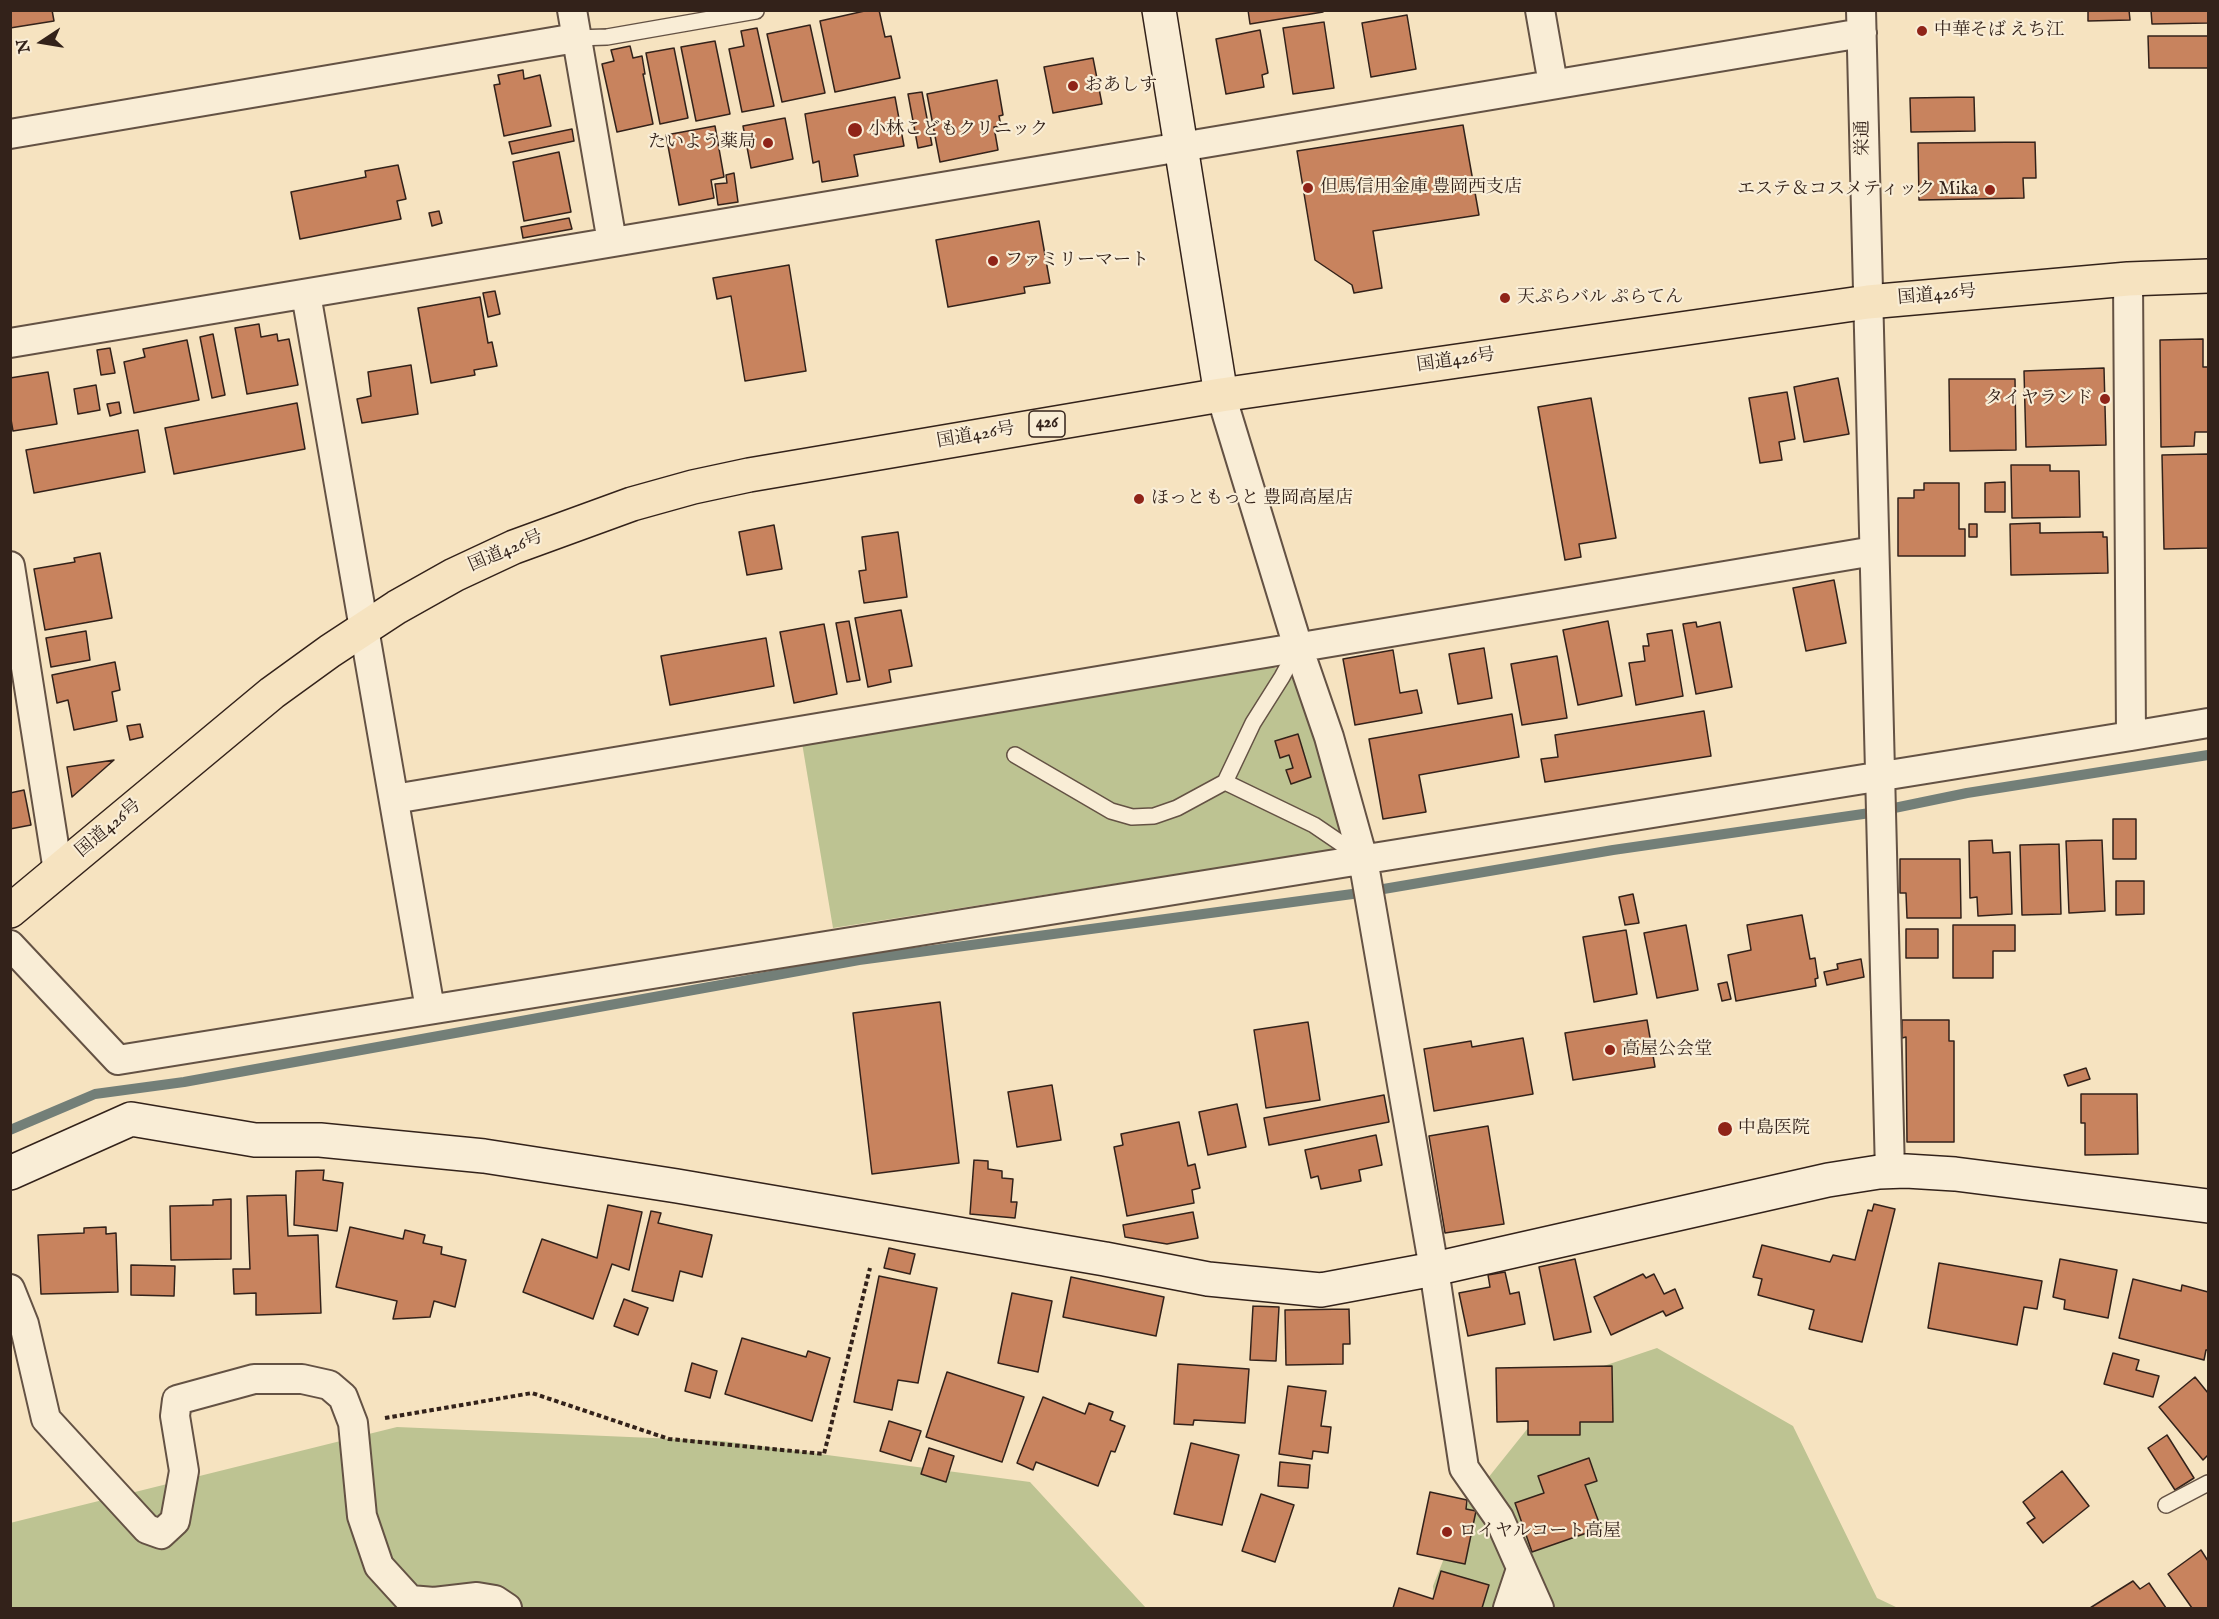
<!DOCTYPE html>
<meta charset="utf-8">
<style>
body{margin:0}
#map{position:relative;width:2219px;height:1619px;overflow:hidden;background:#f6e3c0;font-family:"IM FELL English",serif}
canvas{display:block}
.frame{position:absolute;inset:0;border:12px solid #33221a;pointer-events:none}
.north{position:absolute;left:12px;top:12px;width:60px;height:60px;-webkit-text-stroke:4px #f9edd6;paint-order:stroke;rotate:258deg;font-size:16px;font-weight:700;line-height:24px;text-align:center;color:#33221a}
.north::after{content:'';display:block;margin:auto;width:21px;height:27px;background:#33221a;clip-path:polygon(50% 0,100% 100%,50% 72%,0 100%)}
</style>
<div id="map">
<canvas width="2219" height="1619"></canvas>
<div class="frame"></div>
<div class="north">N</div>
</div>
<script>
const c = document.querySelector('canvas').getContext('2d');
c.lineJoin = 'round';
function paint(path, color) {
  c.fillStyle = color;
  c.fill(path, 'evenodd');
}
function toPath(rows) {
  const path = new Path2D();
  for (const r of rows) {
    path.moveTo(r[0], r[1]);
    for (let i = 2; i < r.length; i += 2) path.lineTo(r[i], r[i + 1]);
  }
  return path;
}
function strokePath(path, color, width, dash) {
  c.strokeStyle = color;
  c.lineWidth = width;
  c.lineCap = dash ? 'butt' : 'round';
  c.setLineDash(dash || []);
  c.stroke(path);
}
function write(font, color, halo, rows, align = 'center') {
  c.font = font + ' "IM FELL English","Noto Serif JP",serif';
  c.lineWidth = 4.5;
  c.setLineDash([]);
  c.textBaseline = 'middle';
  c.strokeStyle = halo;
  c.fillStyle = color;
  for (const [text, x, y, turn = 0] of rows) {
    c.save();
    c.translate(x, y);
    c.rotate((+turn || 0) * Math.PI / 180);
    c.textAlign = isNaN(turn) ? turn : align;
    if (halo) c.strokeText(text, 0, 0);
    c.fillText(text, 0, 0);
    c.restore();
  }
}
paint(toPath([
 [1273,667,1295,678,1346,830,1331,850,833,928,802,743],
 [1657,1348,1793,1426,1877,1598,1898,1608,1435,1608,1433,1586,1464,1508,1568,1378],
 [397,1427,722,1441,1030,1482,1146,1608,11,1608,10,1523]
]), '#bdc392');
strokePath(toPath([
 [10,1130,95,1094,184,1082,859,960,1360,893,1613,850,1870,813,1967,793,2208,755]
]), '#737f78', 10);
const building = toPath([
 [10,10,52,10,54,21,10,28,10,10],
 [869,10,879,10,885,37,891,36,900,78,835,92,820,21,869,10],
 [1248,10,1323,10,1323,12,1250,24,1248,10],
 [2088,10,2129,10,2130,20,2088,21,2088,10],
 [2151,10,2208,10,2208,23,2152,24,2151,10],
 [1407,15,1416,69,1371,77,1362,23,1407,15],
 [1324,22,1334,88,1293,94,1283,28,1324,22],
 [810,25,825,93,782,102,767,34,810,25],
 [757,28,774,106,742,112,729,49,744,46,741,31,757,28],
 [1260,30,1268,73,1262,75,1264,87,1226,94,1216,39,1260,30],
 [2148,36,2208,36,2208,68,2149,68,2148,36],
 [715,41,730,114,696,121,681,47,715,41],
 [630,46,633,58,642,56,645,74,643,74,653,124,617,132,602,64,614,61,611,50,630,46],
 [674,48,688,118,660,124,646,53,674,48],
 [1093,58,1102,104,1053,113,1044,67,1093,58],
 [523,70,524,79,540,75,551,126,504,136,494,85,500,84,498,75,523,70],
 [997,80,1003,115,999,116,1001,126,994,127,998,150,940,162,927,94,997,80],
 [922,92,932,145,918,148,908,94,922,92],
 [895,97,904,146,854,155,858,176,822,182,819,161,813,163,805,114,895,97],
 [1974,97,1975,131,1911,132,1910,98,1974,97],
 [785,118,793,159,751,168,743,126,785,118],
 [1463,125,1479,215,1373,231,1382,288,1354,293,1352,285,1315,260,1297,151,1463,125],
 [715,126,724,177,711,180,714,198,679,205,666,135,715,126],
 [572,129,574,141,512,154,509,142,572,129],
 [2035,142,2036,178,2023,178,2024,198,1919,200,1918,143,2035,142],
 [559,152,571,212,524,221,513,162,559,152],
 [398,165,406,199,397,201,401,219,300,239,291,192,366,177,365,171,398,165],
 [734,173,738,202,718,205,715,184,727,183,726,175,734,173],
 [439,211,442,223,432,226,429,213,439,211],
 [569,218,572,229,523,238,521,227,569,218],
 [1039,221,1050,283,1024,287,1025,293,948,307,936,240,1039,221],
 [789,265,806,371,745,381,731,296,717,299,713,278,789,265],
 [495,291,500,314,488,317,483,293,495,291],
 [480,297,488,343,492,342,497,366,474,370,475,375,431,383,418,308,480,297],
 [259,324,261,337,277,334,278,341,289,339,298,385,247,394,235,328,259,324],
 [213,334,225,395,212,398,200,337,213,334],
 [2203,339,2203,367,2208,367,2208,432,2195,432,2194,446,2161,447,2160,340,2203,339],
 [187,340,199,400,134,413,124,362,145,357,143,349,187,340],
 [110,348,115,373,101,375,97,350,110,348],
 [411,365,418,414,362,423,357,399,371,396,368,372,411,365],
 [2104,368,2106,445,2026,447,2024,371,2104,368],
 [48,372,57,424,13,431,10,414,10,378,48,372],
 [1838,378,1849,434,1804,442,1794,387,1838,378],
 [1949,379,2015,379,2016,450,1950,451,1949,379],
 [96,385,100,410,78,414,74,389,96,385],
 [1787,392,1795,439,1779,442,1782,460,1760,463,1749,398,1787,392],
 [1591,398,1616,538,1579,544,1581,557,1565,560,1538,407,1591,398],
 [119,402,121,413,110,416,107,404,119,402],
 [297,403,305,449,174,474,165,428,297,403],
 [138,430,145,472,34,493,26,450,138,430],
 [2208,454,2208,548,2164,549,2162,455,2208,454],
 [2011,465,2050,465,2050,471,2079,471,2080,517,2012,518,2011,465],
 [2005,482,2005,512,1985,512,1985,483,2005,482],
 [1924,483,1959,483,1959,529,1965,529,1965,556,1898,556,1898,498,1914,498,1914,490,1924,490,1924,483],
 [2040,523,2040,533,2103,532,2103,537,2107,537,2108,573,2011,575,2010,524,2040,523],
 [1969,524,1977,524,1977,537,1969,537,1969,524],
 [774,525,782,569,747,575,739,532,774,525],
 [898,532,907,597,864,603,859,571,866,570,862,537,898,532],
 [100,553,112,618,45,630,34,569,75,562,74,558,100,553],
 [1834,580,1846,643,1806,651,1793,588,1834,580],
 [901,610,912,666,889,670,891,682,868,687,855,618,901,610],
 [849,621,860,680,847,682,836,623,849,621],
 [1608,621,1622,696,1578,705,1563,630,1608,621],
 [1696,622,1697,627,1720,622,1732,687,1696,694,1683,624,1696,622],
 [824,624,837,694,794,703,780,632,824,624],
 [1672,630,1683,696,1636,705,1629,663,1645,661,1643,646,1649,646,1647,634,1672,630],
 [86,631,90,660,51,667,46,638,86,631],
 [766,638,774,686,670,705,661,656,766,638],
 [1484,648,1492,698,1458,704,1449,654,1484,648],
 [1393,650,1400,693,1417,690,1422,713,1355,725,1343,659,1393,650],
 [1557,656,1567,718,1522,725,1511,664,1557,656],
 [115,662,120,690,112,692,117,721,74,730,68,700,57,703,52,675,115,662],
 [1704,711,1711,756,1545,782,1541,759,1558,757,1555,735,1704,711],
 [1512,714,1519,757,1419,775,1426,812,1383,819,1369,739,1512,714],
 [140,724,143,737,130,740,127,726,140,724],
 [1298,734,1311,777,1291,784,1286,770,1293,768,1289,755,1280,758,1275,741,1298,734],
 [114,760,72,797,67,767,114,760],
 [24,790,31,825,10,829,10,793,24,790],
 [2113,819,2136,819,2136,859,2113,859,2113,819],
 [1992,840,1993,853,2010,852,2012,914,1978,916,1977,897,1970,898,1969,841,1992,840],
 [2102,840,2105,911,2069,913,2066,841,2102,840],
 [2059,844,2061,914,2022,915,2020,845,2059,844],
 [1900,859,1960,859,1961,918,1907,918,1906,893,1900,893,1900,859],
 [2116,881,2144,881,2144,914,2116,915,2116,881],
 [1633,894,1639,923,1625,925,1619,897,1633,894],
 [1802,915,1810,959,1815,958,1818,978,1815,979,1816,986,1736,1001,1728,955,1751,950,1747,925,1802,915],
 [1686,925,1698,990,1657,998,1644,933,1686,925],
 [1953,925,2015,925,2015,951,1993,951,1993,978,1953,978,1953,925],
 [1906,929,1938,929,1938,958,1906,958,1906,929],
 [1626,930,1637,994,1594,1002,1583,937,1626,930],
 [1861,959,1864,977,1827,985,1824,972,1838,969,1837,964,1861,959],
 [1727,982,1731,999,1722,1001,1718,984,1727,982],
 [940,1002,959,1163,872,1174,853,1013,940,1002],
 [1647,1020,1655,1067,1573,1080,1565,1033,1647,1020],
 [1902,1020,1949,1020,1949,1041,1954,1041,1954,1142,1907,1142,1906,1037,1902,1038,1902,1020],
 [1308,1022,1320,1100,1266,1108,1254,1030,1308,1022],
 [1523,1038,1533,1094,1434,1111,1424,1049,1471,1041,1472,1047,1523,1038],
 [2086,1068,2090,1079,2068,1086,2064,1075,2086,1068],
 [1052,1085,1061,1140,1017,1147,1008,1092,1052,1085],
 [2081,1094,2137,1094,2138,1154,2085,1155,2085,1123,2081,1123,2081,1094],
 [1384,1095,1389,1122,1269,1145,1264,1118,1384,1095],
 [1237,1104,1246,1147,1208,1155,1199,1112,1237,1104],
 [1179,1122,1188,1166,1195,1164,1200,1188,1192,1190,1194,1203,1127,1216,1114,1147,1123,1145,1121,1134,1179,1122],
 [1488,1126,1504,1224,1445,1233,1429,1136,1488,1126],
 [1376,1135,1382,1165,1359,1170,1361,1181,1321,1189,1318,1176,1311,1178,1305,1150,1376,1135],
 [974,1160,988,1161,988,1169,1002,1171,1002,1178,1013,1179,1011,1202,1017,1202,1015,1218,970,1214,974,1160],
 [324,1170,323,1180,343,1183,337,1231,294,1225,296,1171,324,1170],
 [286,1195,288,1236,318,1235,321,1313,256,1315,256,1293,234,1294,233,1269,250,1269,247,1196,286,1195],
 [231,1199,231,1259,171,1260,170,1206,213,1205,213,1200,231,1199],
 [1874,1204,1895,1209,1862,1342,1809,1329,1814,1310,1758,1295,1762,1279,1753,1277,1762,1245,1830,1262,1833,1255,1855,1260,1868,1210,1872,1211,1874,1204],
 [608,1205,642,1212,629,1270,612,1264,593,1319,523,1292,542,1239,597,1258,608,1205],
 [651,1211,661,1213,658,1223,712,1235,702,1277,680,1271,673,1301,632,1291,651,1211],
 [1193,1212,1198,1238,1167,1244,1125,1237,1123,1225,1193,1212],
 [106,1227,106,1234,116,1233,118,1292,41,1294,38,1235,84,1233,84,1228,106,1227],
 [350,1227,403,1239,405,1230,425,1235,423,1243,442,1247,441,1254,466,1260,455,1307,434,1301,430,1317,393,1319,397,1301,336,1287,350,1227],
 [889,1248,915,1254,910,1274,884,1268,889,1248],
 [1575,1259,1591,1332,1554,1340,1539,1267,1575,1259],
 [2060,1259,2117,1270,2108,1318,2064,1309,2065,1300,2053,1297,2060,1259],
 [1939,1263,2042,1281,2037,1309,2024,1307,2017,1345,1928,1328,1939,1263],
 [131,1265,175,1266,174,1296,131,1295,131,1265],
 [1505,1272,1510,1294,1519,1292,1525,1324,1468,1336,1459,1293,1490,1287,1488,1275,1505,1272],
 [1643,1274,1646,1278,1654,1274,1664,1294,1675,1289,1683,1308,1666,1316,1663,1311,1611,1335,1594,1297,1643,1274],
 [879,1276,937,1288,918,1383,898,1380,892,1410,854,1402,879,1276],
 [1071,1277,1164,1297,1156,1336,1063,1317,1071,1277],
 [2133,1279,2181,1291,2182,1285,2208,1292,2208,1350,2206,1350,2204,1360,2119,1338,2133,1279],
 [1012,1293,1052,1301,1038,1372,998,1363,1012,1293],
 [624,1299,648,1308,638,1335,614,1326,624,1299],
 [1253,1306,1279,1307,1276,1361,1250,1360,1253,1306],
 [1349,1309,1350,1344,1343,1344,1343,1364,1286,1365,1285,1310,1349,1309],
 [742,1338,806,1357,808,1351,830,1358,812,1421,725,1394,742,1338],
 [2113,1353,2139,1360,2136,1370,2159,1376,2153,1397,2104,1384,2113,1353],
 [692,1363,717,1371,710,1398,685,1391,692,1363],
 [1178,1364,1249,1369,1245,1423,1194,1420,1193,1425,1174,1424,1178,1364],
 [1612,1366,1613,1422,1580,1422,1580,1435,1528,1435,1528,1421,1497,1422,1496,1368,1612,1366],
 [947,1372,1024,1397,1002,1462,926,1437,947,1372],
 [2195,1377,2208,1393,2208,1455,2203,1460,2159,1407,2195,1377],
 [1288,1386,1326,1391,1321,1426,1331,1427,1328,1453,1313,1451,1312,1459,1279,1454,1288,1386],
 [1043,1397,1085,1414,1089,1403,1113,1412,1110,1420,1125,1426,1115,1452,1111,1451,1098,1486,1036,1462,1033,1470,1017,1463,1043,1397],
 [889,1421,921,1431,911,1461,880,1451,889,1421],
 [2167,1435,2194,1478,2175,1490,2148,1448,2167,1435],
 [1191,1443,1239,1455,1222,1525,1174,1514,1191,1443],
 [929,1448,954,1456,946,1482,921,1474,929,1448],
 [1589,1458,1597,1481,1585,1485,1601,1528,1532,1552,1515,1503,1544,1493,1538,1476,1589,1458],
 [1280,1462,1310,1465,1308,1488,1278,1486,1280,1462],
 [2062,1471,2089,1506,2043,1543,2027,1523,2035,1518,2023,1502,2062,1471],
 [1430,1492,1467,1500,1466,1509,1476,1511,1465,1564,1417,1554,1430,1492],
 [1261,1494,1294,1505,1275,1562,1242,1551,1261,1494],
 [2201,1550,2208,1561,2208,1608,2192,1608,2168,1574,2201,1550],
 [1441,1571,1489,1585,1482,1608,1393,1608,1399,1588,1433,1599,1441,1571],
 [2133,1581,2140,1589,2149,1583,2166,1608,2090,1608,2133,1581]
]);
paint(building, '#c8835e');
strokePath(building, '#33221a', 1.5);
const lane = toPath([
 [576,38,607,37,756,11],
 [1015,755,1111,811,1132,817,1154,816,1177,808,1225,782,1314,825,1361,857],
 [1225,782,1253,723,1282,677,1298,647],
 [2166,1505,2208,1483]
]);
const street = toPath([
 [572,10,612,242],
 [1540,10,1553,84],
 [1861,10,1890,1172],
 [10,134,576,38],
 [306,294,430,1009],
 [10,343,1862,33],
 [1221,395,1298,647,1329,737,1363,859,1434,1269,1464,1468,1499,1518,1539,1608],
 [10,566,58,871],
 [2131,736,2208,723],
 [394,799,1874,551],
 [10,945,118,1060,2131,736,2128,279],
 [10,1289,24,1324,46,1419,147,1529,161,1534,175,1521,184,1471,175,1416,177,1400,254,1379,302,1379,329,1385,343,1397,353,1423,362,1516,379,1566,410,1600,434,1602,477,1597,495,1600,507,1608],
 [1508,1608,1521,1569]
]);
const secondary = toPath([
 [1159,10,1221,395],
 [10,1173,131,1119,255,1140,320,1140,484,1156,677,1186,1105,1259,1208,1279,1321,1290,1434,1269,1828,1180,1879,1172,1906,1171,1955,1174,2208,1206]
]);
const highway = toPath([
 [10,911,272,693,330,651,397,607,454,575,514,547,632,504,693,487,749,475,1221,395,1868,302,2128,279,2208,276]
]);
strokePath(lane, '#645244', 18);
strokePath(street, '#645244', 32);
strokePath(secondary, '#33221a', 36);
strokePath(highway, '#33221a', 36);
strokePath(toPath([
 [385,1418,532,1393,669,1439,824,1454,870,1268]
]), '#33221a', 4, [4.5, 3]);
strokePath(lane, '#f9edd6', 15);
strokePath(street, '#f9edd6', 28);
strokePath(secondary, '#f9edd6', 33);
strokePath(highway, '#f6e3c0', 33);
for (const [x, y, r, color] of [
 [1922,31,6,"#8f2418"],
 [1073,86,6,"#8f2418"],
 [855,130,8,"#8f2418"],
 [768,143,6,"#8f2418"],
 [1308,188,6,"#8f2418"],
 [1990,190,6,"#8f2418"],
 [993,261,6,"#8f2418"],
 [1505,298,6,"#8f2418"],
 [2105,399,6,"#8f2418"],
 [1139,499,6,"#8f2418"],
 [1610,1050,6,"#8f2418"],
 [1725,1129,8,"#8f2418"],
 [1447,1532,6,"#8f2418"]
]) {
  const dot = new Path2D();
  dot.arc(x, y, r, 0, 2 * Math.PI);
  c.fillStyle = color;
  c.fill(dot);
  strokePath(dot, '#f9edd6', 2);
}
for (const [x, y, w] of [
 [1047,424,36]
]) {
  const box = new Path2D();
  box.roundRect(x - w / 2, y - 13, w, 26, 4.5);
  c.fillStyle = '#f9edd6';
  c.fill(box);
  strokePath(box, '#33221a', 1.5);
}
write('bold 16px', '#33221a', null, [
 ["426",1047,424]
]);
write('18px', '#33221a', '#f9edd6', [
 ["中華そば えち江",1934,31],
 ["おあしす",1085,86],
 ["小林こどもクリニック",868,130],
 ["たいよう薬局",756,143,"right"],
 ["但馬信用金庫 豊岡西支店",1320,188],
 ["エステ＆コスメティック Mika",1978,190,"right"],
 ["ファミリーマート",1005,261],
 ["天ぷらバル ぷらてん",1517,298],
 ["タイヤランド",2093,399,"right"],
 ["ほっともっと 豊岡高屋店",1151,499],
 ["高屋公会堂",1622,1050],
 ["中島医院",1738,1129],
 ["ロイヤルコート高屋",1459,1532]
], 'left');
write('18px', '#33221a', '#f9edd6', [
 ["栄通",1864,138,-91],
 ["国道426号",1937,296,-5],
 ["国道426号",1456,361,-8],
 ["国道426号",976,436,-10],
 ["国道426号",506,552,-23],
 ["国道426号",109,829,-40]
]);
</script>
